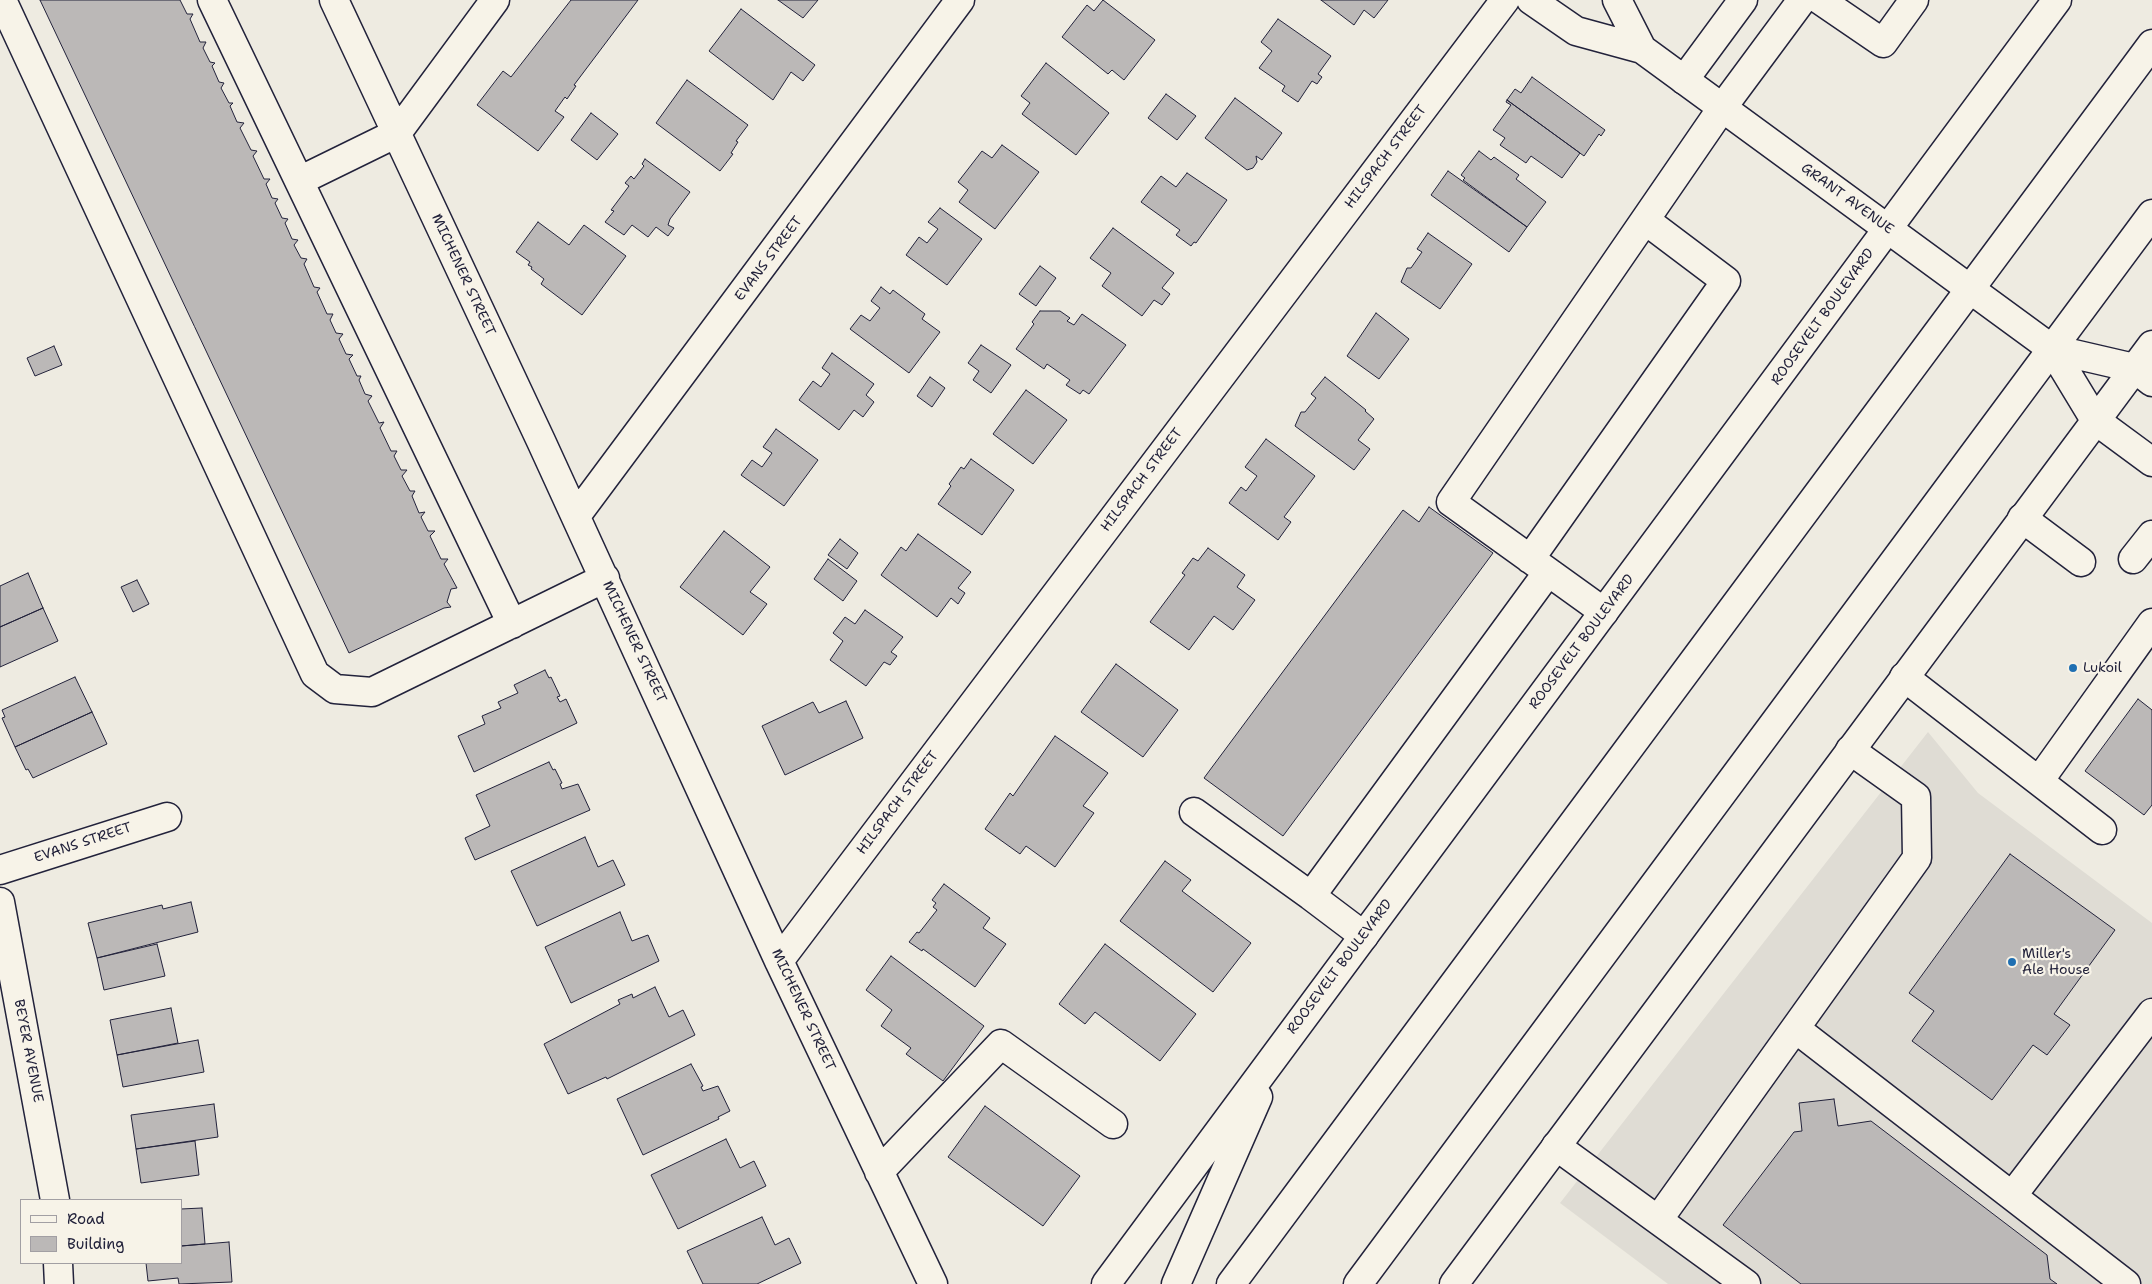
<!DOCTYPE html>
<style>
body{margin:0}
#map{position:relative;width:2152px;height:1284px;overflow:hidden;background:#eeebe1;font-family:"Shantell Sans",sans-serif}
canvas{display:block}
.legend{position:absolute;left:20px;top:1199px;width:162px;height:65px;box-sizing:border-box;background:#f7f3e8;border:1px solid #a29fa3;margin:0;padding:6px 9px;list-style:none;font-size:15px;color:#22223b}
.legend li{display:flex;align-items:center;gap:10px;height:25px}
.legend b{width:25px;border:1px solid #a29fa3}
</style>
<div id="map">
<canvas width="2152" height="1284"></canvas>
<ul class="legend">
<li><b style="height:6px;background:#f7f3e8"></b>Road</li>
<li><b style="height:14px;background:#bbb8b7"></b>Building</li>
</ul>
</div>
<script>
const c = document.querySelector('canvas').getContext('2d');
c.lineJoin = 'round';
function paint(path, color) {
  c.fillStyle = color;
  c.fill(path, 'evenodd');
}
function toPath(rows) {
  const path = new Path2D();
  for (const r of rows) {
    path.moveTo(r[0], r[1]);
    for (let i = 2; i < r.length; i += 2) path.lineTo(r[i], r[i + 1]);
  }
  return path;
}
function strokePath(path, color, width, dash) {
  c.strokeStyle = color;
  c.lineWidth = width;
  c.lineCap = dash ? 'butt' : 'round';
  c.setLineDash(dash || []);
  c.stroke(path);
}
function write(font, color, halo, rows, align = 'center') {
  c.font = font + ' "Shantell Sans",sans-serif';
  c.lineWidth = 4.5;
  c.setLineDash([]);
  c.textBaseline = 'middle';
  c.strokeStyle = halo;
  c.fillStyle = color;
  for (const [text, x, y, turn = 0] of rows) {
    c.save();
    c.translate(x, y);
    c.rotate((+turn || 0) * Math.PI / 180);
    c.textAlign = isNaN(turn) ? turn : align;
    if (halo) c.strokeText(text, 0, 0);
    c.fillText(text, 0, 0);
    c.restore();
  }
}
paint(toPath([
 [1928,732,1978,793,2152,923,2152,1284,1668,1284,1560,1203]
]), '#dfdcd4');
const building = toPath([
 [40,0,180,0,187,14,193,14,190,19,200,42,206,42,203,48,210,62,215,63,212,66,219,82,224,83,221,88,229,103,233,103,230,106,237,122,244,123,240,128,251,150,257,151,253,156,264,179,270,179,266,184,272,198,278,199,275,203,282,218,288,219,285,223,292,239,298,240,294,245,301,258,307,259,304,264,314,287,320,288,317,292,327,314,333,314,330,320,336,333,343,334,339,339,346,354,353,355,349,359,357,376,361,376,359,380,365,394,372,396,368,401,379,423,384,422,380,428,391,451,397,451,394,456,401,470,407,470,402,476,410,491,415,491,412,496,419,513,425,512,421,517,428,531,435,531,430,536,441,559,448,559,444,564,457,588,451,589,447,602,451,607,444,608,349,653,40,0],
 [571,0,638,0,574,85,576,86,567,99,565,97,555,111,564,117,538,151,477,105,503,71,511,77,571,0],
 [778,0,818,0,803,18,778,0],
 [1103,0,1155,40,1124,80,1112,70,1108,74,1062,37,1087,5,1094,11,1103,0],
 [1321,0,1388,0,1374,18,1364,10,1354,25,1321,0],
 [741,9,815,65,803,81,791,72,773,100,709,51,741,9],
 [1278,19,1331,56,1318,74,1322,77,1317,84,1312,81,1298,102,1282,91,1285,86,1259,68,1272,51,1261,42,1278,19],
 [1046,63,1109,113,1076,155,1022,114,1030,103,1021,96,1046,63],
 [1532,77,1605,130,1601,136,1599,134,1584,156,1507,100,1515,89,1521,93,1532,77],
 [687,80,748,125,736,141,738,142,731,153,733,154,720,171,656,123,687,80],
 [1166,94,1196,116,1177,140,1148,118,1166,94],
 [1235,98,1282,133,1262,160,1256,156,1257,162,1253,168,1247,170,1205,138,1235,98],
 [1507,100,1580,153,1562,178,1531,156,1526,163,1500,145,1505,138,1493,130,1511,105,1506,102,1507,100],
 [591,113,618,134,597,160,571,140,591,113],
 [1002,145,1039,172,995,229,959,202,968,190,958,182,982,151,992,158,1002,145],
 [1479,151,1491,160,1494,157,1519,175,1516,179,1546,202,1527,227,1463,180,1465,178,1461,175,1479,151],
 [645,159,690,192,670,219,668,225,674,228,668,236,656,227,648,237,632,225,624,235,605,222,614,211,611,210,629,186,625,183,631,176,634,179,644,166,642,164,645,159],
 [1448,171,1527,227,1509,252,1431,195,1448,171],
 [1187,173,1227,200,1196,243,1194,242,1191,246,1176,235,1180,230,1141,202,1161,176,1176,187,1187,173],
 [940,208,982,239,947,285,906,255,919,237,927,243,938,229,928,222,940,208],
 [538,222,569,245,584,225,626,256,582,315,541,284,544,279,531,269,532,267,528,265,530,262,516,252,538,222],
 [1113,228,1174,273,1162,288,1170,294,1162,305,1154,300,1142,316,1102,286,1111,273,1090,258,1113,228],
 [1428,233,1472,264,1440,309,1401,282,1407,268,1411,268,1422,252,1417,249,1428,233],
 [1040,266,1056,278,1036,306,1019,294,1040,266],
 [881,287,890,294,893,290,925,314,922,319,940,332,909,373,850,329,861,315,870,321,880,308,871,301,881,287],
 [1040,311,1060,311,1070,318,1067,321,1074,325,1082,314,1126,345,1089,394,1083,390,1080,394,1066,385,1070,380,1047,364,1044,369,1016,349,1034,324,1032,322,1040,311],
 [1376,313,1409,339,1379,379,1347,356,1376,313],
 [981,345,1011,365,991,393,973,380,979,371,968,363,981,345],
 [54,346,62,365,35,376,27,358,54,346],
 [832,353,874,384,866,395,874,402,863,417,854,410,839,430,799,400,813,381,821,387,830,374,822,368,832,353],
 [930,377,945,388,932,407,917,396,930,377],
 [1325,377,1366,410,1365,411,1374,419,1358,440,1370,449,1354,470,1295,426,1301,412,1305,412,1316,398,1311,394,1325,377],
 [1026,390,1067,420,1033,464,993,434,1026,390],
 [776,429,818,460,784,506,741,475,752,460,762,467,772,453,763,447,776,429],
 [1266,439,1315,476,1284,517,1291,522,1278,540,1229,503,1241,487,1246,491,1257,476,1245,467,1266,439],
 [971,459,1014,490,982,535,938,504,951,486,949,484,961,467,964,469,971,459],
 [1429,507,1493,553,1283,836,1204,778,1403,510,1419,522,1429,507],
 [724,531,770,567,750,592,767,604,743,635,680,587,724,531],
 [918,534,971,572,958,588,965,593,958,604,951,598,937,617,881,575,901,547,906,551,918,534],
 [840,539,858,553,847,569,828,555,840,539],
 [1208,548,1245,575,1237,587,1255,600,1233,630,1214,616,1189,650,1150,622,1185,575,1182,573,1193,558,1198,561,1208,548],
 [828,559,857,581,843,601,814,579,828,559],
 [28,573,43,608,0,627,0,586,28,573],
 [137,580,149,604,133,612,121,587,137,580],
 [43,608,58,641,0,667,0,627,43,608],
 [865,610,903,637,891,652,897,656,890,665,884,662,866,686,830,660,843,641,833,633,845,617,855,624,865,610],
 [1116,664,1178,710,1143,757,1081,712,1116,664],
 [545,670,549,678,551,677,560,696,557,697,560,702,566,699,577,723,474,772,458,736,485,724,482,716,501,708,498,702,518,693,514,685,545,670],
 [75,677,92,712,15,747,2,718,5,717,2,710,75,677],
 [2138,699,2152,710,2152,805,2144,815,2085,771,2138,699],
 [846,701,863,738,785,775,762,726,813,702,819,713,846,701],
 [92,712,107,744,33,778,28,769,26,770,15,747,92,712],
 [1055,736,1108,773,1083,806,1094,813,1055,867,1026,846,1020,854,985,829,1010,793,1013,796,1055,736],
 [549,762,553,770,555,769,562,783,560,784,562,789,578,784,590,810,475,860,465,838,490,826,476,795,549,762],
 [585,837,598,867,613,860,625,885,537,926,511,871,585,837],
 [2010,854,2115,930,2054,1014,2070,1025,2047,1055,2033,1045,1992,1100,1912,1041,1934,1011,1909,993,2010,854],
 [1165,861,1191,880,1182,891,1251,943,1213,992,1120,921,1165,861],
 [944,884,990,918,983,928,1006,944,975,987,923,949,922,951,909,942,917,932,919,933,937,910,933,907,936,903,932,900,944,884],
 [191,902,198,932,97,958,88,923,162,905,163,909,191,902],
 [620,912,632,941,648,935,659,961,571,1003,545,947,620,912],
 [157,944,165,976,104,990,97,958,157,944],
 [1105,944,1196,1014,1160,1061,1095,1012,1085,1024,1059,1004,1105,944],
 [891,956,984,1026,943,1081,906,1054,911,1048,881,1026,892,1010,866,990,891,956],
 [655,987,669,1017,683,1010,695,1035,607,1079,606,1077,568,1094,544,1044,620,1004,618,1000,632,994,633,998,655,987],
 [171,1008,178,1043,117,1055,110,1020,171,1008],
 [198,1040,204,1072,123,1087,117,1055,198,1040],
 [691,1064,703,1086,701,1087,703,1091,718,1086,730,1111,718,1117,719,1119,643,1155,617,1099,691,1064],
 [1834,1099,1838,1126,1871,1121,2047,1255,2050,1279,2057,1284,1801,1284,1723,1225,1794,1132,1802,1131,1799,1103,1834,1099],
 [214,1104,218,1137,136,1149,131,1115,214,1104],
 [985,1106,1080,1176,1043,1226,948,1157,985,1106],
 [726,1139,740,1168,754,1161,766,1186,678,1229,651,1175,726,1139],
 [195,1141,199,1175,141,1183,136,1149,195,1141],
 [202,1208,205,1244,181,1246,181,1209,202,1208],
 [762,1217,775,1245,789,1238,801,1263,757,1284,703,1284,687,1251,762,1217],
 [229,1242,232,1282,179,1284,178,1278,148,1281,146,1263,181,1263,181,1246,229,1242]
]);
paint(building, '#bbb8b7');
strokePath(building, '#22223b', 1);
const minor = toPath([
 [2,0,315,674,335,689,372,692,605,578],
 [212,0,512,624],
 [334,0,541,441,779,961,933,1284],
 [1820,0,1883,43,1914,0],
 [1684,80,1743,0],
 [299,181,397,133,495,0],
 [576,516,960,0],
 [2022,518,2081,562],
 [1530,559,1726,281,1645,220],
 [2133,559,2152,535],
 [1604,612,1451,502,1722,108,1802,0],
 [1904,677,2102,830],
 [2039,781,2152,623],
 [1194,812,1311,896],
 [0,870,167,817],
 [0,902,55,1200],
 [1364,936,1311,896,1548,572],
 [779,961,1505,0],
 [1796,1029,2126,1284],
 [1556,1146,1746,1284],
 [879,1172,1001,1044,1113,1124],
 [2012,1196,2152,1013],
 [1658,1220,1917,858,1916,797,1850,750],
 [58,1263,59,1284]
]);
const major = toPath([
 [1531,0,1576,31,1642,49,2052,349,2095,420,2152,462],
 [1617,0,1642,49],
 [2052,349,2134,368,2152,382]
]);
const highway = toPath([
 [1106,1284,2057,0],
 [1176,1284,1258,1097],
 [1231,1284,2152,44],
 [1358,1284,2152,214],
 [1454,1284,2152,345]
]);
strokePath(minor, '#22223b', 31);
strokePath(major, '#22223b', 31);
strokePath(highway, '#22223b', 31);
strokePath(minor, '#f7f3e8', 28);
strokePath(major, '#f7f3e8', 28);
strokePath(highway, '#f7f3e8', 28);
for (const [x, y, r, color] of [
 [2073,668,5,"#1f6fb2"],
 [2012,962,5,"#1f6fb2"]
]) {
  const dot = new Path2D();
  dot.arc(x, y, r, 0, 2 * Math.PI);
  c.fillStyle = color;
  c.fill(dot);
  strokePath(dot, '#f7f3e8', 2);
}
write('14px', '#22223b', '#f7f3e8', [
 ["HILSPACH STREET",1386,157,-53],
 ["GRANT AVENUE",1847,199,36],
 ["EVANS STREET",769,259,-53],
 ["MICHENER STREET",463,275,65],
 ["ROOSEVELT BOULEVARD",1823,317,-54],
 ["HILSPACH STREET",1142,480,-53],
 ["MICHENER STREET",634,642,65],
 ["ROOSEVELT BOULEVARD",1582,642,-53],
 ["HILSPACH STREET",898,803,-53],
 ["EVANS STREET",83,843,-18],
 ["ROOSEVELT BOULEVARD",1340,967,-53],
 ["MICHENER STREET",803,1010,65],
 ["BEYER AVENUE",28,1051,79]
]);
write('14px', '#22223b', '#f7f3e8', [
 ["Lukoil",2083,668],
 ["Miller's",2022,954],
 ["Ale House",2022,970]
], 'left');
</script>
